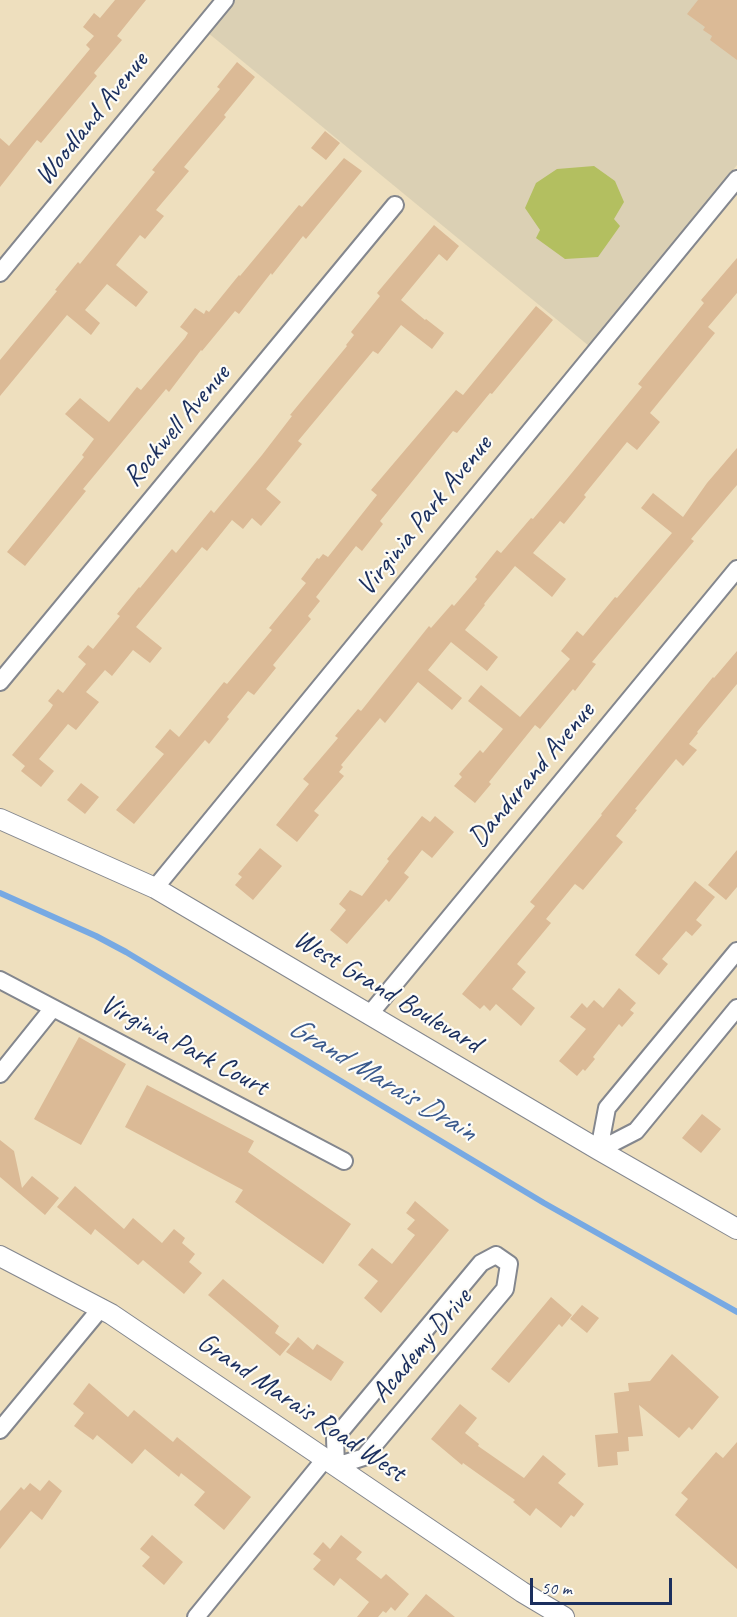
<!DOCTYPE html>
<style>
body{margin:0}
#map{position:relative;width:737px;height:1617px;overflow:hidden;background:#eedfbe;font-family:Caveat,sans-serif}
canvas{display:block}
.scale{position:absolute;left:530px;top:1578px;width:142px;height:27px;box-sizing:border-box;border:3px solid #1b2f5e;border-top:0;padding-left:8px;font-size:18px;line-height:21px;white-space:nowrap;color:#1b2f5e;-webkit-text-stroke:4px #fdfcf7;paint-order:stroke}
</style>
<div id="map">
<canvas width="737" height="1617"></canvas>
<div class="scale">50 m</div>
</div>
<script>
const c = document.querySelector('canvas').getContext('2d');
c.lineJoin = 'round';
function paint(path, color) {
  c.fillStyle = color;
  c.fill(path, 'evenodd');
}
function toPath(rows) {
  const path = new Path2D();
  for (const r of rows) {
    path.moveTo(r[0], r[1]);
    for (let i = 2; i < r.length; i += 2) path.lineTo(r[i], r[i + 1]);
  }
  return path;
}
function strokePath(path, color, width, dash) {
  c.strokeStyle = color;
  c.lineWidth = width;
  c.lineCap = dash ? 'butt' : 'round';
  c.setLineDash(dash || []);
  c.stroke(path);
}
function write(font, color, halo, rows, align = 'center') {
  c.font = font + ' Caveat,sans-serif';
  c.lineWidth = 4.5;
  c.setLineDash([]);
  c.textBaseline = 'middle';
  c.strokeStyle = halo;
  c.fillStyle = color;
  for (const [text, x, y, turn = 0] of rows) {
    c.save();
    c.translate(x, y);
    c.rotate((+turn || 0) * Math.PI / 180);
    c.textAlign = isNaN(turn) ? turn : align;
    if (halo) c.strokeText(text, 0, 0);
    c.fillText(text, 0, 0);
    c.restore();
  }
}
paint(toPath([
 [233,0,737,0,737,165,589,346,207,32]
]), '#dbd0b4');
paint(toPath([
 [594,166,615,181,624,202,614,219,620,226,598,257,565,259,536,238,540,230,525,208,536,183,557,169]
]), '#b3bf60');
strokePath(toPath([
 [0,893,96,936,126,952,544,1203,737,1312]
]), '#77a9e3', 6);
paint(toPath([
 [115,0,146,0,117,36,122,40,94,73,97,76,41,143,37,140,0,187,0,138,9,146,46,102,90,49,86,45,94,36,83,27,94,13,100,18],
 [698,0,737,0,737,60,710,40,712,36,703,30,705,27,687,14],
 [237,62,255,77,224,115,226,117,184,167,189,171,156,210,164,216,145,239,140,235,116,265,148,292,136,307,107,284,85,310,100,323,91,335,67,315,0,396,0,360,57,291,55,290,78,262,80,264,155,172,152,170,220,89,217,87],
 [325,131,340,143,326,160,311,148],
 [344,158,362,171,306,239,303,236,272,275,271,273,239,314,235,311,202,351,201,350,169,392,166,389,83,489,86,491,25,566,7,552,84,457,82,455,94,439,65,414,80,398,109,422,137,387,141,390,185,338,188,333,180,327,195,308,204,314,206,310,209,312,239,275,240,276,299,205,302,207],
 [434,225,459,246,447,261,439,254,401,300,425,320,426,319,444,333,432,349,401,325,378,354,373,351,298,441,302,444,266,489,281,502,261,526,252,518,243,529,232,520,207,551,202,547,136,627,162,648,150,663,133,650,112,676,105,670,86,692,99,702,76,730,68,724,39,759,54,771,41,787,21,771,25,766,12,755,50,710,53,705,48,701,58,689,63,693,86,664,78,657,88,645,93,649,120,616,117,614,139,587,140,588,172,549,176,553,211,510,214,513,262,455,292,416,290,415,347,346,346,345,354,335,351,332,380,296,377,293],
 [737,258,737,293,708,327,715,333,650,413,660,422,637,450,627,442,584,495,586,497,564,524,560,521,533,553,566,579,552,597,515,566,484,604,485,605,465,630,498,657,487,671,451,642,428,670,462,698,452,710,418,682,385,723,380,718,341,765,343,767,339,772,344,776,314,811,319,815,297,842,276,825,309,784,303,779,338,738,335,736,358,709,361,711,429,626,431,628,452,604,454,606,477,579,475,577,497,550,501,553,531,518,533,519,566,480,642,387,638,384,704,303,701,300],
 [536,306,553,320,492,394,490,393,457,433,453,431,380,521,383,524,362,551,356,546,316,597,320,601,308,616,311,619,273,665,276,668,254,695,248,691,227,717,229,719,209,744,205,740,134,824,116,810,164,754,155,747,170,729,179,737,224,682,227,684,272,630,269,628,306,583,301,579,317,558,319,559,323,554,328,557,377,495,371,490,456,390,463,395],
 [737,448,737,485,691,539,694,541,592,662,596,664,575,691,573,689,540,729,535,725,489,782,491,784,475,803,454,786,462,777,459,774,480,750,483,753,503,729,468,701,481,685,520,717,570,659,561,651,577,631,583,636,615,597,617,598,672,533,641,508,653,493,683,517,707,483],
 [737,651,737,684,697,732,698,733,689,744,697,750,683,766,676,759,635,809,637,810,616,836,623,842,583,890,575,884,574,885,546,919,551,923,517,964,526,972,512,989,535,1008,521,1026,496,1004,490,1011,484,1005,480,1009,462,994,535,906,530,902,602,815,601,814,713,677,714,678],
 [81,783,99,797,85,814,67,800],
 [422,816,430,822,435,816,454,832,432,858,422,850,404,873,409,877,389,902,386,899,347,944,330,930,346,910,339,904,350,890,362,896,389,861,387,859],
 [260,848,282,866,253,900,235,885,242,877,238,874],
 [737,850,737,887,726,900,708,885],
 [695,881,715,897,696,920,702,925,692,936,686,931,662,959,668,964,659,975,635,955],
 [619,988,636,1003,630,1010,634,1013,622,1027,619,1024,593,1057,595,1059,585,1071,583,1069,577,1076,559,1061,586,1029,570,1017,582,1003,587,1008,594,1000,603,1008],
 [79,1037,126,1064,81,1145,34,1119],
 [147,1085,254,1141,248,1152,351,1224,323,1264,235,1202,243,1190,125,1127],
 [702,1114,721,1129,701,1153,682,1138],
 [0,1140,14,1151,22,1188,32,1176,59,1198,45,1215,0,1177],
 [75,1186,124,1229,133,1218,162,1243,174,1229,185,1238,182,1243,195,1254,189,1262,202,1273,184,1294,143,1260,138,1265,95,1229,91,1235,57,1207],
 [415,1201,449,1230,381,1313,364,1298,378,1281,358,1265,372,1248,392,1264,415,1235,407,1229,415,1220,406,1213],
 [223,1279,279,1326,275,1333,290,1344,280,1356,208,1295],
 [551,1297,572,1315,562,1327,559,1324,509,1383,491,1369],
 [582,1305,599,1318,587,1333,570,1319],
 [298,1337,313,1350,317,1344,344,1362,331,1381,286,1352],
 [672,1354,719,1397,692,1430,689,1427,679,1438,639,1405,643,1436,628,1437,629,1451,617,1452,618,1465,598,1467,595,1435,618,1433,614,1393,629,1391,628,1383,650,1381],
 [89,1383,128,1417,134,1410,173,1442,177,1437,251,1497,224,1530,194,1505,205,1492,181,1473,179,1477,145,1449,132,1464,97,1435,93,1440,74,1426,84,1413,73,1404],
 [460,1404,477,1418,465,1433,479,1444,478,1446,524,1478,543,1455,566,1474,558,1483,584,1504,574,1517,571,1515,561,1528,536,1508,530,1516,513,1502,515,1500,463,1463,462,1465,431,1439],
 [737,1442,737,1569,675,1515,688,1499,681,1493,716,1452,723,1458],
 [49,1480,62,1491,42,1520,31,1511,0,1549,0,1511,21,1487,24,1490,30,1483,40,1491],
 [152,1535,183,1562,164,1585,142,1566,150,1557,140,1549],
 [341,1535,362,1552,356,1559,381,1579,386,1574,409,1594,395,1611,391,1607,386,1613,383,1611,378,1617,357,1617,369,1602,340,1578,334,1586,313,1569,321,1560,313,1554,323,1542,330,1549],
 [426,1594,455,1617,407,1617]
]), '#dbba96');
const minor = toPath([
 [0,273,225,0],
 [0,682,395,205],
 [155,888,737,179],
 [0,980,344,1161],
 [369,1015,737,569],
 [0,1074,53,1008],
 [599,1150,607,1108,737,951],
 [599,1150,636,1131,737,1008],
 [496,1255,509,1264,505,1289,364,1457,336,1466,335,1438,481,1263,496,1255],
 [0,1430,101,1308],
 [196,1617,325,1459]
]);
const tertiary = toPath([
 [0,819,155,888,599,1150,737,1229],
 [0,1256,111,1314,522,1592,564,1617]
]);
strokePath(minor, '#84878e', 20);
strokePath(tertiary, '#84878e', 22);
strokePath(minor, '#fff', 16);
strokePath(tertiary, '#fff', 20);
write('28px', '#1b2f5e', '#fdfcf7', [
 ["Woodland Avenue",92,119,-51],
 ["Rockwell Avenue",177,426,-50],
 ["Virginia Park Avenue",425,516,-51],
 ["Dandurand Avenue",532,775,-50],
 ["West Grand Boulevard",387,992,31],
 ["Virginia Park Court",184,1046,28],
 ["Academy Drive",422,1346,-50],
 ["Grand Marais Road West",301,1408,34]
]);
write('italic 30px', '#3b5a8d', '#fdfcf7', [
 ["Grand Marais Drain",382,1080,31]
]);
</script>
